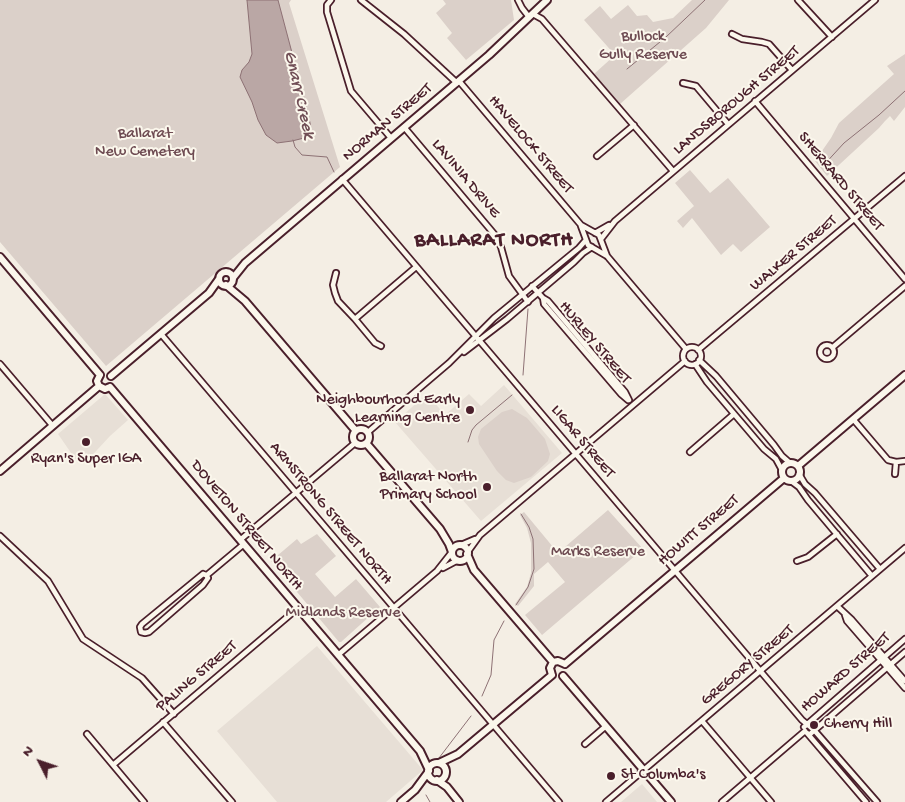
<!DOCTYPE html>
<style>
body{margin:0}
#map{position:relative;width:905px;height:802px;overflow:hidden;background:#f4eee4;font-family:"Gochi Hand",sans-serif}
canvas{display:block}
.north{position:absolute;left:15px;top:737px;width:50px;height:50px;-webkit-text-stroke:4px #fbf7ec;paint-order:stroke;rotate:311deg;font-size:14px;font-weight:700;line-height:20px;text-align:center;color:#4a1f2b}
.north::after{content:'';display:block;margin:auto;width:18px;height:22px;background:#4a1f2b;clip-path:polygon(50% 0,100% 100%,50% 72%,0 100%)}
</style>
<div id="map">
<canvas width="905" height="802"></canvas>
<div class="north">N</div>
</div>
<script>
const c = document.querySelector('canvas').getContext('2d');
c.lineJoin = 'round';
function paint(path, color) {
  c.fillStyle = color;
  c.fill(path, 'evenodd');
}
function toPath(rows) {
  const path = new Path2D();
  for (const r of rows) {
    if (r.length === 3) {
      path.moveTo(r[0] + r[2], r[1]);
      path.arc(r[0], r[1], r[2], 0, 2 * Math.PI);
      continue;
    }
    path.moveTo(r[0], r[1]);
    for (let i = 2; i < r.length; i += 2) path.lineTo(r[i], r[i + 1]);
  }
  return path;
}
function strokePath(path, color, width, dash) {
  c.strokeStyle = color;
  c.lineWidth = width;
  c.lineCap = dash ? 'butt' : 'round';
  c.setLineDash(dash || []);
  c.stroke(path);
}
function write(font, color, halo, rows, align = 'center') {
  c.font = font + ' "Gochi Hand",sans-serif';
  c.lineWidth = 4;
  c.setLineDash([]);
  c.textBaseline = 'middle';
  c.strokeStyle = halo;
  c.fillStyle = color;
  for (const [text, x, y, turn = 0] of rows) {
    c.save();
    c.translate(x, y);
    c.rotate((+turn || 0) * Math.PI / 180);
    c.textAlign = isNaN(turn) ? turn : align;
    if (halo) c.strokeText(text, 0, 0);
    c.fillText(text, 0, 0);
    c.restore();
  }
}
paint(toPath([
 [504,385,562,453,481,521,395,422,427,394,445,415,469,394,481,406],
 [105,394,128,420,110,436,84,464,78,463,58,434],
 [317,646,423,770,386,802,277,802,217,731],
 [642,784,657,802,621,802]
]), '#e7dfd6');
paint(toPath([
 [0,0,291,0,289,3,340,167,106,366,0,242],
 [443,0,511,0,514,20,466,60,447,38,452,33,436,13,446,4],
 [692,0,729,0,706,28,620,104,594,74,615,55,584,20,600,6,611,19,628,5,637,16,647,15,653,22,673,18],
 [905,54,905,107,894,121,890,116,885,121,879,128,827,176,815,161,831,138,839,123,894,74,887,66],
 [690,170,710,193,728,178,770,227,741,252,733,244,721,255,692,218,683,228,677,221,694,206,675,183],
 [512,409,527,418,545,439,550,454,548,461,531,477,514,483,506,480,497,471,479,444,478,437,481,429,502,412],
 [608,510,643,549,542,635,525,615,565,582,548,562,534,574,534,586,518,606,515,604,527,587,531,573,531,543,527,528,520,515,524,512,558,553],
 [317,534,336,556,315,574,335,597,356,579,380,607,341,642,339,642,271,561,297,539,301,544]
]), '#dbd0c9');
const water = toPath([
 [247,0,278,0,308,113,311,128,304,138,292,141,277,143,266,135,258,120,252,102,240,77,242,70,249,62,252,54,247,0]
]);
paint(water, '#baa7a5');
strokePath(water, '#8d7174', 1);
strokePath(toPath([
 [627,69,666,37,705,0],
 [293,140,295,147,302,155,327,157,334,172],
 [822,167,844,143,879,115,905,91],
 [523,375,528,309],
 [468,442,472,430,476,425,512,395],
 [516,605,528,587,534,569,533,539,529,527,521,514],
 [482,696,491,675,494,640,504,621],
 [439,758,471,716],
 [426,795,430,802]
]), '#8d7174', 1);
const street = toPath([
 [331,0,327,5,327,12,351,91,391,138],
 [361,0,404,34,457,83],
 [518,0,522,8,529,17],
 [798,0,832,37],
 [533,14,542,19,673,171],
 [732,34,742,39,762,42,769,44,792,70],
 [459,81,581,225,599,235,607,256],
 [683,83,696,86,728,124],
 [755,101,905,279],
 [404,127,495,235,501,247,509,276,528,302],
 [597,156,634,125],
 [342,179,802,720,814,730,877,802],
 [581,226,588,245,607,256,686,349],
 [595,233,609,225],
 [601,239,615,221,875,0],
 [336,273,333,285,335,293,338,301,355,319,416,267],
 [532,286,543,298,548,301,625,392,629,400],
 [543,298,544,304,621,394,628,400],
 [355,319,375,343,381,346],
 [161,334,559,802],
 [827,352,7],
 [833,347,905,286],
 [692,356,9],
 [698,350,905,176],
 [464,352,507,319,574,262,583,253,592,247],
 [699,360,716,376,774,445,782,456,790,463],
 [0,364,52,425],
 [695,364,707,382,764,449,776,459,782,470],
 [853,419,888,460,896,462,905,461],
 [368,432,449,363,494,318,579,248,586,240],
 [690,452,734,414],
 [799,474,805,484,815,493,880,569],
 [895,474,896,462],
 [791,481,799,487,808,500,872,576],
 [0,536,48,581,83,639,142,678,174,714],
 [240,540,355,443],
 [461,545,475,539],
 [467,553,480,535,685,361],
 [797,561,808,557,837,534],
 [443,568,458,560],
 [203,574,206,575,208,578,203,585,149,632,145,633,141,632,140,627,142,624,203,574],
 [207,575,244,544],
 [837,606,852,620,905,681],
 [845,615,847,621,905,688],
 [338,655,437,571,452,552],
 [702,721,771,802],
 [163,722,232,802],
 [804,727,905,639],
 [807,733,866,802],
 [87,734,144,802],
 [809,735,905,652],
 [585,744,606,726],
 [113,765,298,608],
 [606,802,905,548],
 [722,802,805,731]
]);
const secondary = toPath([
 [0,257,100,375],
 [226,279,7],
 [233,278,245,263,489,55,547,0],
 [226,285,245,301,356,431],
 [100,375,97,381,99,386,105,389,110,387],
 [111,376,209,293,219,279],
 [110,387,420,751,429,770],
 [361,437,8],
 [366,443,440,529,449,544,452,552],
 [791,472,9],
 [798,466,905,375],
 [0,471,99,386],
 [460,553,8],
 [467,554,474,570,553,662],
 [565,664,784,478],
 [552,675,550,668,553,662,558,661,565,664],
 [563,676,671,802],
 [439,763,458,754,552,675],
 [437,772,9],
 [437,780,447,787,459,802],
 [401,802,415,790,429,771]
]);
strokePath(street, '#4a1f2b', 8);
strokePath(secondary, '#4a1f2b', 10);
strokePath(street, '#fbf7ec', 4.5);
strokePath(secondary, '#fbf7ec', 6);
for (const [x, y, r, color] of [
 [470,410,5,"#4a1f2b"],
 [86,442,5,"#4a1f2b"],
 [487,487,5,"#4a1f2b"],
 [814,725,5,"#4a1f2b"],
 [611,776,5,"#4a1f2b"]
]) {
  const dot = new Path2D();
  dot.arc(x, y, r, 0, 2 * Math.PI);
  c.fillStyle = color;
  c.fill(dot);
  strokePath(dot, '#fbf7ec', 2);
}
write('16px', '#6e4b52', '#fbf7ec', [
 ["Bullock",643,38],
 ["Gully Reserve",643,56],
 ["Ballarat",145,135],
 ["New Cemetery",145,153],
 ["Marks Reserve",598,553],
 ["Midlands Reserve",343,614]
]);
write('16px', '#4a1f2b', '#fbf7ec', [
 ["LANDSBOROUGH STREET",737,101,-40],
 ["NORMAN STREET",388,123,-40],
 ["HAVELOCK STREET",530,145,50],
 ["LAVINIA DRIVE",465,179,50],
 ["SHERRARD STREET",840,182,50],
 ["WALKER STREET",794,254,-40],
 ["HURLEY STREET",594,343,50],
 ["LIGAR STREET",582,442,50],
 ["ARMSTRONG STREET NORTH",330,514,50],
 ["DOVETON STREET NORTH",246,526,50],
 ["HOWITT STREET",699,531,-40],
 ["GREGORY STREET",748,666,-40],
 ["HOWARD STREET",846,673,-41],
 ["PALING STREET",197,677,-40]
]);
write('16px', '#4a1f2b', '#fbf7ec', [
 ["Neighbourhood Early",460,401],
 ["Learning Centre",460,419],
 ["Ryan's Super IGA",86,460,"center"],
 ["Ballarat North",477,478],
 ["Primary School",477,496],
 ["Cherry Hill",824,725,"left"],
 ["St Columba's",621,776,"left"]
], 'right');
write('italic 18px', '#714f56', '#fbf7ec', [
 ["Gnarr Creek",298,95,77]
]);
c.letterSpacing = '1px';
write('bold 21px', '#4a1f2b', '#fbf7ec', [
 ["BALLARAT NORTH",494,242]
]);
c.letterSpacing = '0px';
</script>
